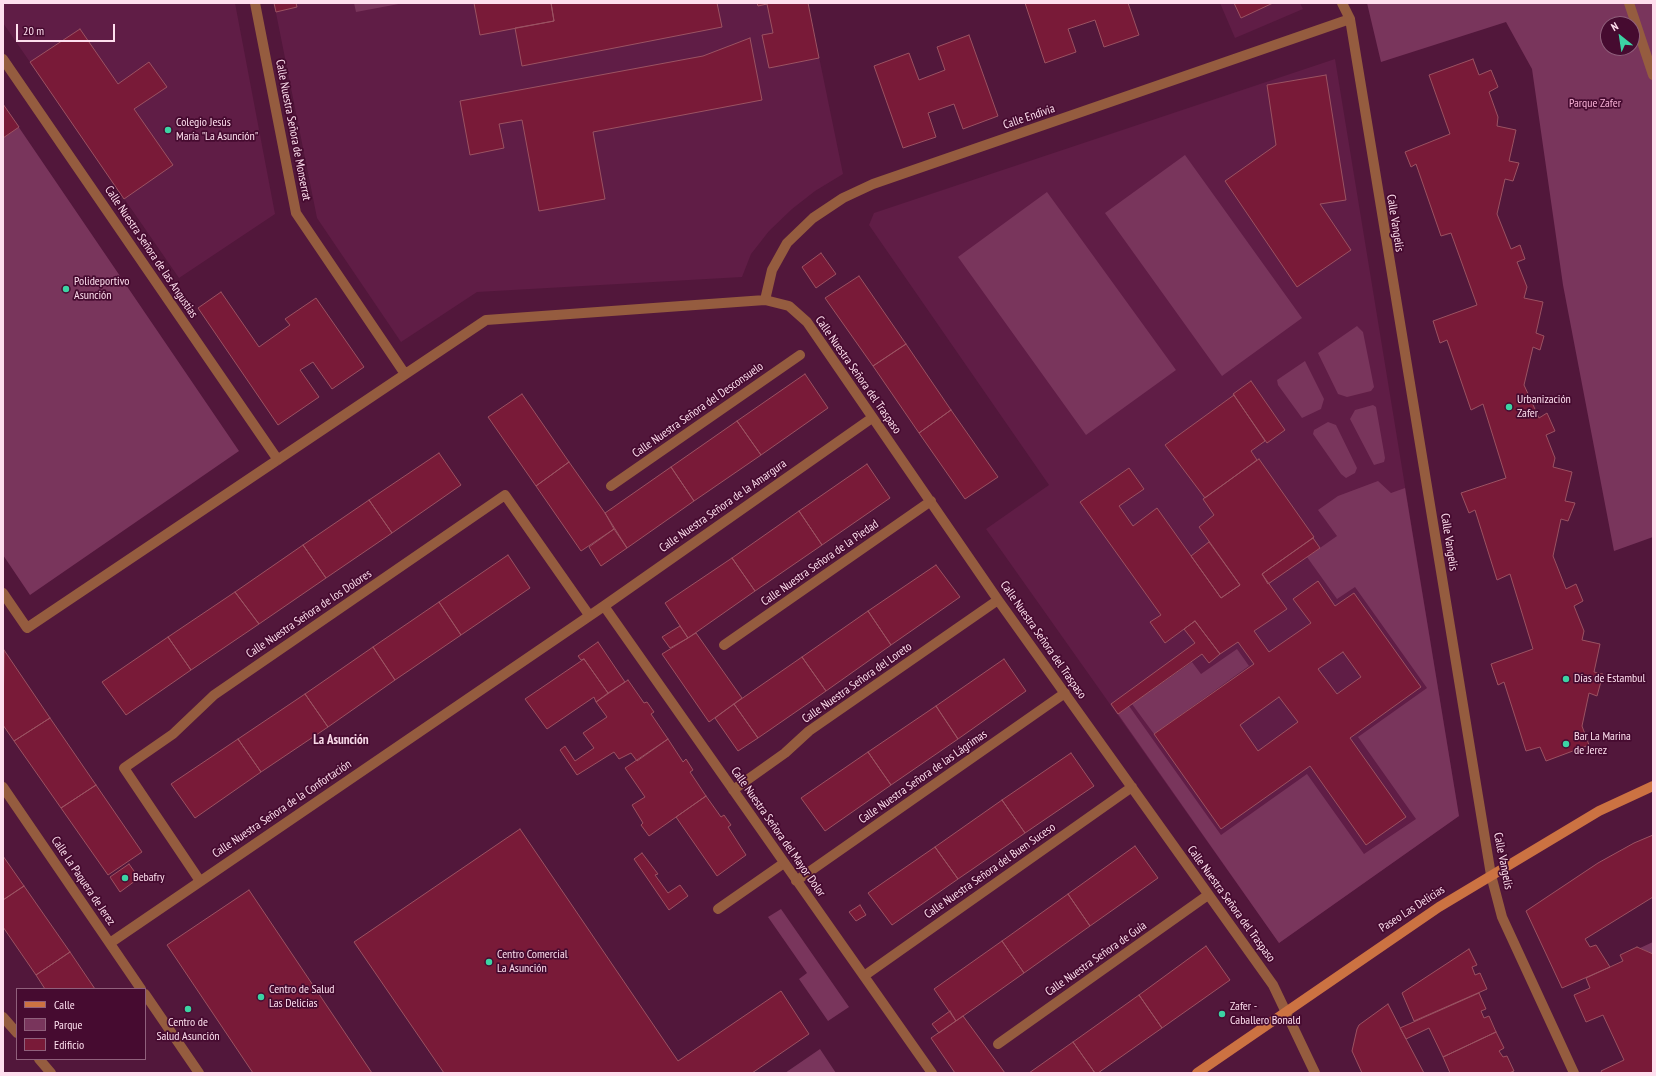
<!DOCTYPE html>
<meta charset="utf-8">
<style>
body{margin:0}
#map{position:relative;width:1656px;height:1076px;overflow:hidden;background:#52173b;font-family:"PT Sans Narrow",sans-serif}
canvas{display:block}
.frame{position:absolute;inset:0;border:4px solid #fedfee;pointer-events:none}
.legend{position:absolute;left:16px;top:988px;width:130px;height:72px;box-sizing:border-box;background:#460b30;border:1px solid #90607c;margin:0;padding:5px 7px;list-style:none;font-size:12px;color:#fedfee}
.legend li{display:flex;align-items:center;gap:8px;height:20px}
.legend b{width:20px;border:1px solid #90607c}
.north{position:absolute;left:1600px;top:16px;width:40px;height:40px;box-sizing:border-box;background:#460b30;border:1px solid #90607c;border-radius:50%;rotate:330deg;font-size:11px;font-weight:700;line-height:16px;text-align:center;color:#fedfee}
.north::after{content:'';display:block;margin:auto;width:14px;height:18px;background:#3cd4a4;clip-path:polygon(50% 0,100% 100%,50% 72%,0 100%)}
.scale{position:absolute;left:16px;top:24px;width:99px;height:18px;box-sizing:border-box;border:2px solid #fedfee;border-top:0;padding-left:5px;font-size:12px;line-height:14px;white-space:nowrap;color:#fedfee;-webkit-text-stroke:3px #460b30;paint-order:stroke}
</style>
<div id="map">
<canvas width="1656" height="1076"></canvas>
<div class="frame"></div>
<ul class="legend">
<li><b style="height:5px;background:#cc7242"></b>Calle</li>
<li><b style="height:11px;background:#79355c"></b>Parque</li>
<li><b style="height:11px;background:#791a38"></b>Edificio</li>
</ul>
<div class="north">N</div>
<div class="scale">20 m</div>
</div>
<script>
const c = document.querySelector('canvas').getContext('2d');
c.lineJoin = 'round';
function paint(path, color) {
  c.fillStyle = color;
  c.fill(path, 'evenodd');
}
function toPath(rows) {
  const path = new Path2D();
  for (const r of rows) {
    path.moveTo(r[0], r[1]);
    for (let i = 2; i < r.length; i += 2) path.lineTo(r[i], r[i + 1]);
  }
  return path;
}
function strokePath(path, color, width, dash) {
  c.strokeStyle = color;
  c.lineWidth = width;
  c.lineCap = dash ? 'butt' : 'round';
  c.setLineDash(dash || []);
  c.stroke(path);
}
function write(font, color, halo, rows, align = 'center') {
  c.font = font + ' "PT Sans Narrow",sans-serif';
  c.lineWidth = 3.5;
  c.setLineDash([]);
  c.textBaseline = 'middle';
  c.strokeStyle = halo;
  c.fillStyle = color;
  for (const [text, x, y, turn = 0] of rows) {
    c.save();
    c.translate(x, y);
    c.rotate((+turn || 0) * Math.PI / 180);
    c.textAlign = isNaN(turn) ? turn : align;
    if (halo) c.strokeText(text, 0, 0);
    c.fillText(text, 0, 0);
    c.restore();
  }
}
paint(toPath([
 [3,3,235,3,275,214,179,278,3,23],
 [274,3,808,3,843,174,815,191,792,209,769,231,751,254,742,277,477,292,401,342,317,218],
 [1220,3,1300,3,1303,9,1235,38],
 [1335,59,1459,816,1279,943,986,529,1049,485,869,225,874,213]
]), '#601d46');
paint(toPath([
 [354,3,404,3,356,12],
 [1367,3,1653,3,1653,537,1614,551,1563,285,1532,69,1506,22,1381,62],
 [1608,24,1632,24,1632,48,1608,48],
 [3,104,239,451,30,595,3,555],
 [1185,155,1302,318,1222,376,1105,213],
 [1047,192,1176,370,1086,435,958,257],
 [1357,326,1363,332,1374,387,1371,391,1347,397,1338,394,1318,353],
 [1305,361,1324,399,1321,409,1302,418,1278,385,1277,380],
 [1373,405,1376,407,1385,458,1384,462,1374,465,1350,419,1355,410],
 [1328,422,1336,425,1357,468,1355,473,1346,478,1341,474,1313,434,1314,430],
 [1378,481,1391,493,1405,488,1459,816,1279,943,1118,714,1129,706,1221,835,1307,774,1364,854,1416,819,1358,737,1427,688,1355,587,1337,599,1307,557,1337,536,1318,510,1338,496],
 [1237,649,1249,666,1154,734,1132,704,1192,662,1201,674],
 [781,909,849,1007,828,1021,799,979,807,973,768,917],
 [1653,942,1653,954,1640,948],
 [820,1049,836,1073,785,1073]
]), '#79355c');
const building = toPath([
 [274,3,296,3,297,7,276,12,274,3],
 [474,3,551,3,554,21,480,35,474,3],
 [551,3,717,3,722,27,522,66,515,28,554,21,551,3],
 [757,3,808,3,819,58,769,68,762,35,773,33,767,4,758,6,757,3],
 [1025,3,1128,3,1139,35,1104,47,1095,20,1068,29,1076,52,1045,63,1025,3],
 [1234,3,1273,3,1241,18,1234,3],
 [80,29,118,84,149,62,167,87,134,109,173,165,124,199,30,62,80,29],
 [969,35,998,116,963,129,954,104,928,113,936,137,903,148,874,66,909,53,919,80,945,70,937,47,969,35],
 [750,38,762,100,593,132,605,199,539,211,522,120,499,124,504,148,470,155,460,101,703,56,750,38],
 [1473,59,1479,75,1491,70,1498,87,1489,92,1498,117,1497,126,1516,130,1509,161,1519,163,1513,181,1505,179,1497,214,1511,249,1520,245,1525,259,1517,262,1527,287,1524,298,1543,302,1536,333,1544,336,1540,350,1533,347,1524,385,1539,418,1547,413,1555,431,1546,435,1555,458,1553,467,1572,472,1565,501,1575,503,1568,521,1561,519,1553,556,1566,589,1576,584,1583,601,1574,606,1584,631,1582,640,1600,644,1594,672,1603,674,1597,696,1589,693,1582,726,1589,745,1546,761,1540,747,1526,751,1504,682,1498,685,1491,664,1533,649,1510,574,1497,580,1475,510,1469,513,1461,493,1506,478,1483,404,1471,410,1447,340,1440,343,1433,321,1477,305,1451,233,1441,236,1416,164,1411,167,1405,152,1450,134,1429,75,1473,59],
 [1326,75,1346,200,1320,204,1351,250,1297,287,1225,181,1276,145,1267,85,1326,75],
 [3,104,19,127,3,138,3,104],
 [821,253,836,274,816,288,802,267,821,253],
 [859,276,906,344,873,366,825,298,859,276],
 [221,292,259,347,290,325,285,319,316,298,364,367,332,389,313,362,300,370,319,397,278,425,198,308,221,292],
 [906,344,951,410,919,433,873,366,906,344],
 [805,374,828,408,761,455,737,421,805,374],
 [1251,381,1285,430,1267,443,1233,394,1251,381],
 [522,394,569,462,536,486,488,417,522,394],
 [1234,395,1265,441,1251,451,1257,460,1205,498,1165,445,1234,395],
 [951,410,998,477,965,499,919,433,951,410],
 [737,421,761,455,694,501,671,467,737,421],
 [439,453,461,485,392,533,369,500,439,453],
 [1259,459,1314,537,1262,574,1287,609,1254,631,1269,652,1311,623,1293,599,1318,581,1335,606,1354,593,1421,687,1350,738,1406,817,1366,845,1310,766,1221,829,1154,734,1254,664,1238,642,1220,654,1195,621,1165,643,1150,622,1161,615,1080,502,1129,468,1144,489,1119,506,1133,526,1157,508,1221,598,1240,585,1199,527,1214,515,1203,499,1259,459],
 [1343,652,1361,677,1337,694,1318,669,1343,652],
 [1279,697,1298,722,1258,751,1240,725,1279,697],
 [569,462,605,513,614,529,581,551,536,486,569,462],
 [867,464,890,498,822,545,799,511,867,464],
 [671,467,694,501,627,548,605,513,671,467],
 [369,500,392,533,326,578,303,545,369,500],
 [799,511,822,545,755,591,732,558,799,511],
 [614,529,627,548,601,566,589,547,614,529],
 [1313,538,1320,548,1268,584,1262,574,1313,538],
 [1209,542,1240,585,1221,598,1191,556,1209,542],
 [303,545,326,578,259,624,235,592,303,545],
 [508,555,530,588,461,635,439,602,508,555],
 [732,558,755,591,688,638,665,603,732,558],
 [936,565,960,597,891,645,868,611,936,565],
 [235,592,259,624,191,670,168,637,235,592],
 [439,602,461,635,395,680,373,647,439,602],
 [868,611,891,645,826,691,802,657,868,611],
 [1195,621,1220,654,1209,663,1202,654,1118,714,1111,704,1195,643,1184,629,1195,621],
 [680,626,688,638,670,648,662,637,680,626],
 [696,633,742,698,709,722,662,654,696,633],
 [168,637,191,670,126,715,102,682,168,637],
 [598,642,625,682,608,693,584,659,581,660,578,656,598,642],
 [373,647,395,680,328,727,305,694,373,647],
 [4,650,50,718,14,741,3,725,4,650],
 [802,657,826,691,758,738,734,704,802,657],
 [584,659,608,693,596,702,594,697,547,729,525,699,584,659],
 [1004,659,1026,691,958,739,936,706,1004,659],
 [628,680,644,703,647,702,654,712,651,714,668,739,637,761,631,753,619,759,614,752,577,775,560,750,565,746,575,761,594,748,583,733,607,717,596,702,628,680],
 [305,694,328,727,261,772,238,739,305,694],
 [734,704,758,738,738,751,715,718,734,704],
 [936,706,958,739,891,785,868,752,936,706],
 [50,718,96,785,61,808,14,741,50,718],
 [238,739,261,772,195,818,171,784,238,739],
 [668,739,683,762,686,759,693,770,690,772,706,796,649,836,641,825,643,823,632,805,645,797,625,768,668,739],
 [868,752,891,785,825,831,801,798,868,752],
 [1071,753,1094,786,1025,833,1002,800,1071,753],
 [96,785,142,852,108,875,61,808,96,785],
 [706,796,721,817,724,815,731,825,728,827,746,855,717,876,676,817,706,796],
 [1002,800,1025,833,958,879,935,847,1002,800],
 [520,829,678,1061,781,991,809,1034,752,1073,444,1073,354,942,520,829],
 [1653,835,1653,897,1585,939,1590,947,1596,945,1610,967,1562,988,1526,911,1598,863,1634,843,1653,835],
 [1135,846,1158,878,1090,926,1068,894,1135,846],
 [935,847,958,879,892,925,868,893,935,847],
 [642,853,658,874,655,875,668,893,680,885,688,896,669,910,634,859,642,853],
 [3,856,24,886,3,900,3,856],
 [129,864,139,878,120,892,110,877,129,864],
 [24,886,70,952,36,975,3,927,3,900,24,886],
 [249,890,372,1073,253,1073,167,945,249,890],
 [1068,894,1090,926,1024,973,1002,941,1068,894],
 [860,905,866,915,856,921,849,912,860,905],
 [1002,941,1024,973,956,1021,934,989,1002,941],
 [1206,946,1230,980,1162,1028,1139,995,1206,946],
 [1637,947,1653,954,1653,1073,1602,1073,1601,1071,1624,1060,1603,1015,1586,1022,1574,995,1590,988,1586,978,1623,961,1620,955,1637,947],
 [1469,949,1477,965,1472,967,1475,975,1480,973,1487,989,1414,1021,1402,993,1469,949],
 [70,952,95,989,45,989,36,975,70,952],
 [1479,993,1486,1009,1481,1011,1484,1018,1489,1016,1496,1032,1443,1057,1429,1028,1406,1039,1400,1028,1479,993],
 [1139,995,1162,1028,1098,1073,1095,1073,1073,1042,1139,995],
 [1388,1004,1406,1039,1424,1073,1362,1073,1352,1051,1357,1029,1359,1025,1388,1004],
 [950,1011,956,1021,939,1033,932,1024,950,1011],
 [963,1016,1005,1073,955,1073,931,1038,963,1016],
 [1496,1032,1504,1048,1499,1051,1503,1057,1507,1056,1514,1071,1509,1073,1450,1073,1443,1057,1496,1032],
 [1073,1042,1095,1073,1029,1073,1073,1042]
]);
paint(building, '#791a38');
strokePath(building, '#9b5262', 1);
strokePath(toPath([
 [718,909,784,863]
]), '#955c3f', 10);
strokePath(toPath([
 [255,3,296,213,405,374],
 [1342,3,1350,19,1491,875,1502,917,1574,1073],
 [1629,3,1653,75],
 [3,59,278,460],
 [765,300,772,270,787,243,813,218,843,198,873,184,1350,19],
 [611,486,800,355],
 [3,593,27,628,486,320,765,300,789,306,807,322,998,600,1273,985,1315,1073],
 [604,606,932,1073],
 [724,645,931,501],
 [3,787,141,989],
 [733,790,785,753,809,731,998,600],
 [200,881,124,768,173,734,214,695,505,495,589,615],
 [796,881,1065,693],
 [110,943,604,606,872,418],
 [864,976,1132,787],
 [145,994,199,1073],
 [3,1017,17,1033],
 [998,1044,1208,895],
 [39,1059,51,1073]
]), '#955c3f', 10);
strokePath(toPath([
 [1197,1073,1439,907,1599,811,1653,786]
]), '#cc7242', 10);
for (const [x, y, r, color] of [
 [168,130,4,"#3cd4a4"],
 [66,289,4,"#3cd4a4"],
 [1509,407,4,"#3cd4a4"],
 [1566,679,4,"#3cd4a4"],
 [1566,744,4,"#3cd4a4"],
 [125,878,4,"#3cd4a4"],
 [489,962,4,"#3cd4a4"],
 [261,997,4,"#3cd4a4"],
 [188,1009,4,"#3cd4a4"],
 [1222,1014,4,"#3cd4a4"]
]) {
  const dot = new Path2D();
  dot.arc(x, y, r, 0, 2 * Math.PI);
  c.fillStyle = color;
  c.fill(dot);
  strokePath(dot, '#460b30', 1.5);
}
write('12px', '#f9b1d6', '#460b30', [
 ["Parque Zafer",1595,104]
]);
write('12px', '#fedfee', '#460b30', [
 ["Calle Endivia",1029,117,-19],
 ["Calle Nuestra Señora de Monserrat",293,130,79],
 ["Calle Vangelis",1395,223,81],
 ["Calle Nuestra Señora de las Angustias",151,252,56],
 ["Calle Nuestra Señora del Traspaso",858,375,55],
 ["Calle Nuestra Señora del Desconsuelo",698,410,-35],
 ["Calle Nuestra Señora de la Amargura",723,506,-35],
 ["Calle Vangelis",1449,542,81],
 ["Calle Nuestra Señora de la Piedad",820,563,-35],
 ["Calle Nuestra Señora de los Dolores",309,614,-34],
 ["Calle Nuestra Señora del Traspaso",1043,640,55],
 ["Calle Nuestra Señora del Loreto",857,683,-35],
 ["Calle Nuestra Señora de las Lágrimas",923,777,-35],
 ["Calle Nuestra Señora de la Confortación",282,809,-34],
 ["Calle Nuestra Señora del Mayor Dolor",778,832,55],
 ["Calle Vangelis",1503,861,79],
 ["Calle Nuestra Señora del Buen Suceso",990,871,-35],
 ["Calle La Paquera de Jerez",83,881,56],
 ["Calle Nuestra Señora del Traspaso",1231,904,54],
 ["Paseo Las Delicias",1412,909,-33],
 ["Calle Nuestra Señora de Guía",1096,959,-35]
]);
write('12px', '#fedfee', '#460b30', [
 ["Colegio Jesús",176,123],
 ["María \"La Asunción\"",176,137],
 ["Polideportivo",74,282],
 ["Asunción",74,296],
 ["Urbanización",1517,400],
 ["Zafer",1517,414],
 ["Días de Estambul",1574,679],
 ["Bar La Marina",1574,737],
 ["de Jerez",1574,751],
 ["Bebafry",133,878],
 ["Centro Comercial",497,955],
 ["La Asunción",497,969],
 ["Centro de Salud",269,990],
 ["Las Delicias",269,1004],
 ["Zafer -",1230,1007],
 ["Caballero Bonald",1230,1021],
 ["Centro de",188,1023,"center"],
 ["Salud Asunción",188,1037,"center"]
], 'left');
write('bold 13px', '#f8d9e8', '#460b30', [
 ["La Asunción",341,740]
]);
</script>
